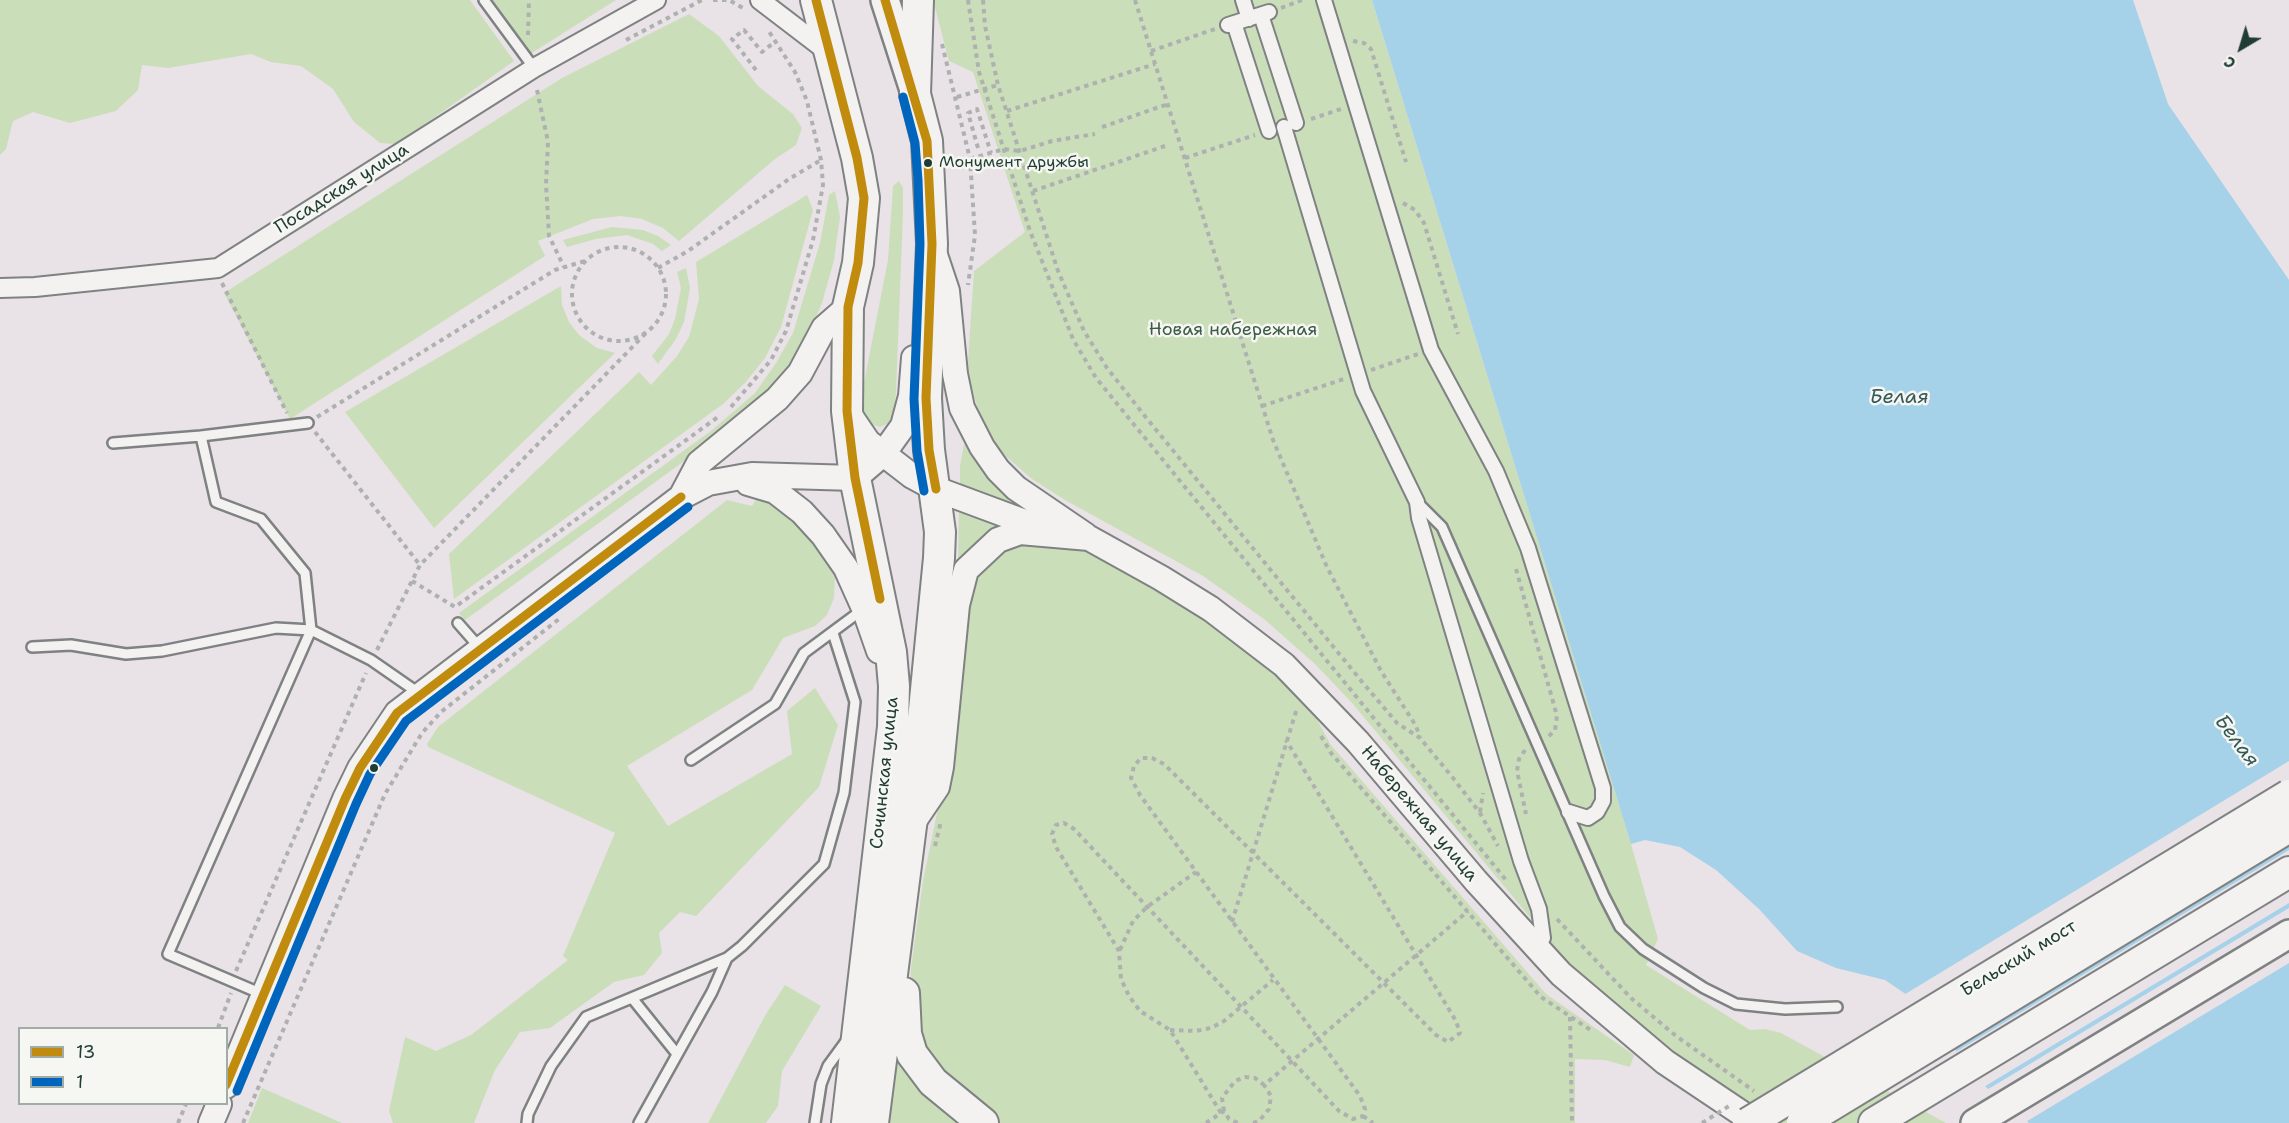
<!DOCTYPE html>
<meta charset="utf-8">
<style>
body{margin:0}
#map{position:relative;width:2289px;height:1123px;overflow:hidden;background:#e9e2e7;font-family:"Shantell Sans",sans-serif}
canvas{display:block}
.legend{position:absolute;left:18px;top:1027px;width:210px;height:78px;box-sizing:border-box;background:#f6f6f2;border:2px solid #a0aca6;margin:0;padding:8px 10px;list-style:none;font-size:18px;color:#1f3d34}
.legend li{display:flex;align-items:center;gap:12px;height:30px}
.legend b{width:30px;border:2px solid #a0aca6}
.north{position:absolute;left:2211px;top:18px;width:60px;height:60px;-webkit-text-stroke:4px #f6f6f2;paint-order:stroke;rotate:218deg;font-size:16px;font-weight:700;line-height:24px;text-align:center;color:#1f3d34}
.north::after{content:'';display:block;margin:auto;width:21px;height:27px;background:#1f3d34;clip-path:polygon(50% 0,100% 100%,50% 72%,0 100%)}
</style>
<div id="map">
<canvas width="2289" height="1123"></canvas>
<ul class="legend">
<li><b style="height:8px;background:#c18c0d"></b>13</li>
<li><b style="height:8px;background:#0065bd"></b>1</li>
</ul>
<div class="north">С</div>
</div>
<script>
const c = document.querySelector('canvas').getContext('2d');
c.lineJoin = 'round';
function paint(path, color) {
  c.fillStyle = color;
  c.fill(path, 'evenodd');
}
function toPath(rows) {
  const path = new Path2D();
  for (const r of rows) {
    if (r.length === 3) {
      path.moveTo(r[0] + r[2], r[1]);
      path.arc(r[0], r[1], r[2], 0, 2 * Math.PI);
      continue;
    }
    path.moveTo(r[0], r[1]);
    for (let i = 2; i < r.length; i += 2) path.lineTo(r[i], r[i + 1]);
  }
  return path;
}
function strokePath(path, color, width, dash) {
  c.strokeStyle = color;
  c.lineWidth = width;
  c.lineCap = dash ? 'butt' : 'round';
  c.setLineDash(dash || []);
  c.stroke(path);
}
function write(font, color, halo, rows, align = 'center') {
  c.font = font + ' "Shantell Sans",sans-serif';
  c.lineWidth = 5;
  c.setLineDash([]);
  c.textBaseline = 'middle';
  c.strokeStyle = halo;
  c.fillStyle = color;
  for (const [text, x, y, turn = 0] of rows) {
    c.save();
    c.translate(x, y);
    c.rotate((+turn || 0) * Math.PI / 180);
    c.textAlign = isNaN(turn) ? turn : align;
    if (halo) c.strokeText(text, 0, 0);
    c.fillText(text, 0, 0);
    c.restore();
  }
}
paint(toPath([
 [0,0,470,0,514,61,397,144,380,143,354,122,333,89,301,66,271,62,251,54,168,68,142,65,138,90,116,111,70,123,33,112,13,121,6,149,0,155],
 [492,0,616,0,530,54],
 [933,0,1372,0,1631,844,1658,939,1646,965,1750,1030,1765,1029,1781,1033,1946,1123,1776,1123,1722,1088,1625,1014,1562,956,1353,704,1315,664,1264,619,1203,576,1065,500,1032,479,1002,453,983,424,967,375,974,271,1025,232,973,72,949,61],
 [689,14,719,36,758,86,793,114,802,128,796,145,775,159,679,241,663,228,642,219,621,216,593,219,538,241,545,256,290,419,224,293,562,78],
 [899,181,903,188,903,213,896,392,894,415,887,424,880,427,867,423,860,413,861,398,888,260,893,186],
 [835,191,840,217,834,260,822,303,807,338,788,370,764,400,716,438,465,620,459,613,711,431,755,393,776,363,793,333,820,243,829,195],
 [807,195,813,210,781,327,765,358,745,383,723,404,454,599,449,554,639,372,651,385,677,356,689,337,699,299,696,262],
 [612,227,643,230,658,236,671,245,662,251,653,244,627,235,596,239,567,247,563,240],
 [686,268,690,288,684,322,676,339,658,364,652,356,669,334,675,319,681,288,677,272],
 [561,286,562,305,569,322,579,335,597,348,615,353,434,528,345,412],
 [964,444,991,476,1043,518,960,488,960,466],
 [758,496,785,507,825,553,835,574,834,598,827,615,815,626,783,638,752,690,627,766,668,826,792,754,787,711,815,688,838,725,819,787,696,916,680,912,659,933,662,953,644,975,614,982,550,1028,520,1032,495,1070,474,1123,393,1123,389,1111,405,1037,436,1051,471,1035,568,960,563,956,615,833,428,747,427,744,438,727,727,500,752,506],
 [959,506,1011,524,958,564],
 [1017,542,1076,547,1111,561,1214,623,1285,681,1310,707,1331,745,1546,994,1634,1055,1630,1067,1605,1060,1575,1059,1575,1123,1000,1123,968,1099,928,1064,909,1000,911,968,923,881,943,784,964,598,983,564],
 [785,985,821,1006,782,1071,778,1106,766,1123,708,1123,766,1014],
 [896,1034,965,1123,886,1123],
 [262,1088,342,1123,248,1123]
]), '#cbdeba');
paint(toPath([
 [1372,0,2133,0,2168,104,2289,280,2289,1123,2029,1123,1980,1082,1919,1003,1885,980,1836,968,1797,951,1759,909,1716,870,1680,847,1645,840,1631,844]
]), '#a6d2e9');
paint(toPath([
 [2289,761,2289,843,1917,1006,1902,996],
 [2289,850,2289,903,1982,1088,1954,1053],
 [2289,908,2289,963,2024,1123,1985,1091]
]), '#e9e2e7');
const service = toPath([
 [484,0,534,68],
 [201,436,216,502,261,519,305,573,311,630,371,660,420,694],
 [113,443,201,436,308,423],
 [1417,502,1442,527,1604,896,1620,927,1643,949,1704,988,1736,1004,1785,1009,1837,1007],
 [458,623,480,648],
 [32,647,71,645,126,654,162,651,276,628,311,630,168,954,262,994],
 [691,760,775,704,804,653,862,610],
 [632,998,677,1054],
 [527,1123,528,1114,551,1066,586,1017,727,958,742,946,824,864,844,793,855,702,833,633],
 [639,1123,712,992,727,958],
 [815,1123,821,1084,828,1066,847,1040]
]);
const pedestrian = toPath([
 [1243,0,1249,19],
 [1324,0,1431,350,1496,471,1528,548,1603,788,1603,801,1597,812,1588,818,1569,812],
 [1261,15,1296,123],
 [1234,23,1269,131],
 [1228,25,1269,12],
 [1284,127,1363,391,1417,502,1419,518,1521,861,1539,909,1543,938,1536,948]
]);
const minor = toPath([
 [760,0,828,52],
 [0,288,35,287,218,268,534,68,656,0]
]);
const tertiary = toPath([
 [935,255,947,291,955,374,962,408,982,447,998,470,1016,488,1085,535],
 [847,411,868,442,912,476,936,489,1041,528],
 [748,483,775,491,802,512,823,535,846,568,864,608,879,651],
 [681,497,699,463,777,399,800,373,824,328,848,307],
 [912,824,937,787,941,767,957,605,966,570,998,540,1020,532,1089,538,1161,578,1211,609,1284,665,1358,742,1476,881,1561,974,1665,1062,1756,1123],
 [226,1086,345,799,360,768,397,713,681,497,708,483,752,475,855,478,883,454,903,426,911,396,914,358],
 [211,1123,219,1104]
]);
const secondary = toPath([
 [885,0,913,87],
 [1975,1123,2289,934]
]);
const primary = toPath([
 [816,0,857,158,864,198,858,263,848,307,847,411,855,478,891,652,894,686,893,727,847,1123],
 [904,993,906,1034,912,1054,933,1082,983,1123],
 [873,1123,918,771,939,558,940,532,929,450,926,398,932,244,927,141,915,94,918,0],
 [1874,1123,2289,872]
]);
strokePath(service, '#7f8282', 14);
strokePath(pedestrian, '#7f8282', 18);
strokePath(minor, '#7f8282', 22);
strokePath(tertiary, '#7f8282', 28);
strokePath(secondary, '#7f8282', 32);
strokePath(primary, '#7f8282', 34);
strokePath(toPath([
 [713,0,729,0,743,8],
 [968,0,979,72,1030,231,1073,339,1096,378,1506,880],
 [983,0,985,26,998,85,1058,271,1084,331,1107,368,1144,415,1363,683,1397,723,1420,738,1453,778,1480,813,1498,846],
 [1135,0,1273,440,1327,567,1381,671,1416,726,1420,738],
 [1281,8,1302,0],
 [528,35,529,0],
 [626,40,702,0],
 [1353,41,1364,43,1371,49,1406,162],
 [942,44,970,159,975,235,968,285],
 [1151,51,1215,29],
 [756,70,732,39,744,30,762,52,776,41],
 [537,90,548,142,546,184,549,236,564,267],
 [957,97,998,85],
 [1007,111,1155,64],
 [1311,119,1341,109],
 [1102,127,1168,104],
 [978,148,968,113,977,109,991,153],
 [1185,158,1255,135],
 [970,159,1004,149,1020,151,1052,141,1095,134],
 [1033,191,1168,145],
 [1403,203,1415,210,1424,223,1458,334],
 [619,294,47],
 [658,268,688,251,789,179,821,160],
 [222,283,287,413],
 [1371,370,1418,354],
 [1262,406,1344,379],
 [731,407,771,360,786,331,813,240,823,185,821,160,807,101,795,72,768,30],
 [317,417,555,270,585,261],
 [315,432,420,565],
 [1516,569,1557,716,1555,730,1547,738],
 [412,581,455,607,718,417],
 [377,650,420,565,646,333],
 [1321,736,1331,753,1541,997,1592,1031],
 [1525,750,1519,759,1517,771,1526,814],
 [1480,812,1483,793],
 [935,846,941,821],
 [1557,919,1631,998,1676,1036,1754,1091],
 [1232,922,1297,708],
 [1120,950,1133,921,1147,907,1196,872],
 [236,971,366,673],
 [1570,1017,1572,1123],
 [218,1028,231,993],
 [1170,1030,1196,1031,1211,1028,1224,1021,1273,980],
 [1224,1111,1222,1098,1235,1081,1245,1077,1255,1078,1264,1085],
 [1221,1113,1170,1030,1140,1011,1129,996,1121,979,1119,951,1056,847,1052,834,1056,825,1064,823,1074,829,1339,1111,1353,1119,1363,1116,1365,1109,1360,1096,1140,795,1131,778,1134,766,1141,758,1152,758,1164,764,1436,1035,1448,1042,1460,1033,1456,1021,1286,740],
 [1363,1116,1373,1123],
 [178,1123,186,1104],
 [243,1123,385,794,422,733,441,712,559,619],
 [1206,1123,1224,1111,1229,1119,1238,1123],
 [1253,1123,1259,1121,1269,1109,1271,1096,1264,1085,1468,911]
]), '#aeb1b0', 4, [4.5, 4.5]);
strokePath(service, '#f3f2f1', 9);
strokePath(pedestrian, '#f3f2f1', 14);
strokePath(minor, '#f3f2f1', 18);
strokePath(tertiary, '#f3f2f1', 24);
strokePath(secondary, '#f3f2f1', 27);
strokePath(primary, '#f3f2f1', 30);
const primaryBridge = toPath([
 [1748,1123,2289,795],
 [1802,1123,2289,827]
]);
strokePath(primaryBridge, '#7f8282', 34, []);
strokePath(toPath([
 [1702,1123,1729,1106]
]), '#aeb1b0', 4, [4.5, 4.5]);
strokePath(primaryBridge, '#f3f2f1', 30);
strokePath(toPath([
 [816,0,857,158,864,198,858,263,848,307,847,411,855,478,880,599],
 [885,0,927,141,932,244,926,398,929,450,936,489],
 [226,1085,345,799,360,768,397,713,681,497]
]), '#c18c0d', 9);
strokePath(toPath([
 [903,97,915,143,918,180,920,244,914,399,917,451,924,491],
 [237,1091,356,804,370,774,406,721,688,507]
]), '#0065bd', 9);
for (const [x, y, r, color] of [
 [928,163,5,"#1f3d34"],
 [374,768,5,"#1f3d34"]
]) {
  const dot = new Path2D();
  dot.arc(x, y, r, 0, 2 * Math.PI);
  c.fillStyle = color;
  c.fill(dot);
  strokePath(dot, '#f6f6f2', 2);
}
write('16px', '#1f3d34', '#f6f6f2', [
 ["Монумент дружбы",939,163]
], 'left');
write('18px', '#1f3d34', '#f6f6f2', [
 ["Посадская улица",342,189,-32],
 ["Сочинская улица",885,773,-84],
 ["Набережная улица",1419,814,50],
 ["Бельский мост",2019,959,-31]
]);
write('18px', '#3c5c48', '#f6f6f2', [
 ["Новая набережная",1233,330]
]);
write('italic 20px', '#345958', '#f6f6f2', [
 ["Белая",1899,398],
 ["Белая",2236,741,53]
]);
</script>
